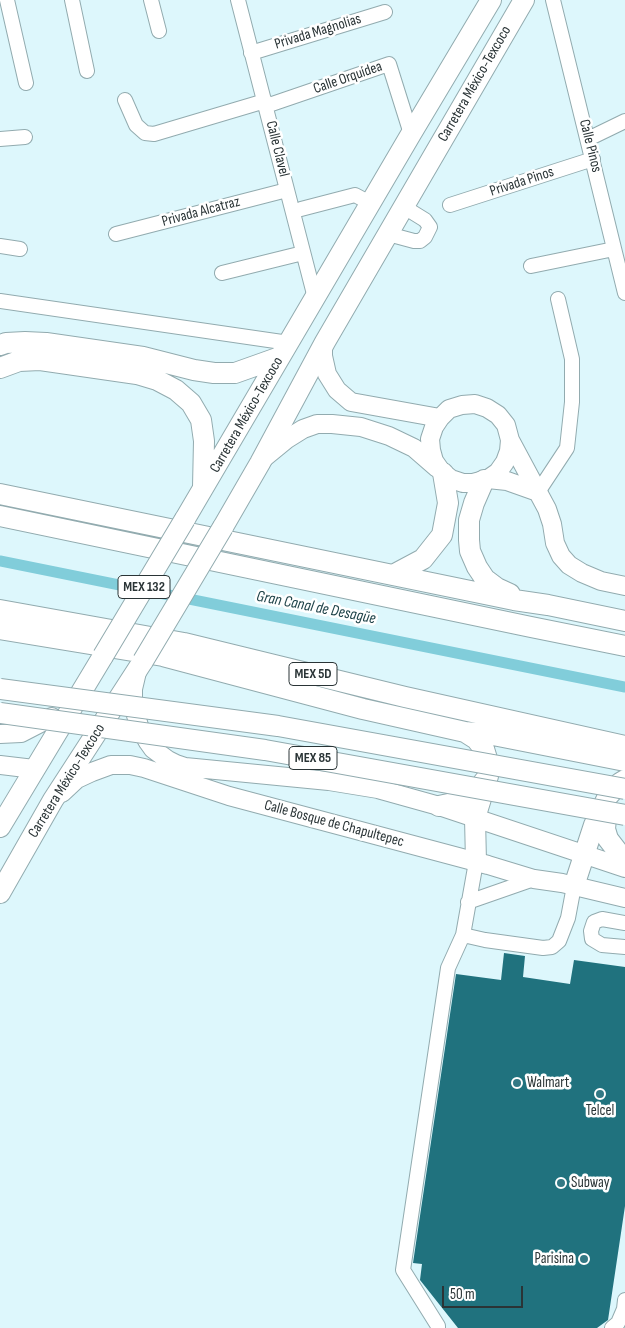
<!DOCTYPE html>
<meta charset="utf-8">
<style>
body{margin:0}
#map{position:relative;width:625px;height:1328px;overflow:hidden;background:#ddf7fc;font-family:"Sofia Sans Condensed",sans-serif}
canvas{display:block}
.scale{position:absolute;left:442px;top:1286px;width:81px;height:22px;box-sizing:border-box;border:2px solid #2a3436;border-top:0;padding-left:6px;font-size:15px;line-height:18px;white-space:nowrap;color:#2a3436;-webkit-text-stroke:4px #fff;paint-order:stroke}
</style>
<div id="map">
<canvas width="625" height="1328"></canvas>
<div class="scale">50 m</div>
</div>
<script>
const c = document.querySelector('canvas').getContext('2d');
c.lineJoin = 'round';
function toPath(rows) {
  const path = new Path2D();
  for (const r of rows) {
    path.moveTo(r[0], r[1]);
    for (let i = 2; i < r.length; i += 2) path.lineTo(r[i], r[i + 1]);
  }
  return path;
}
function strokePath(path, color, width, dash) {
  c.strokeStyle = color;
  c.lineWidth = width;
  c.lineCap = dash ? 'butt' : 'round';
  c.setLineDash(dash || []);
  c.stroke(path);
}
function paint(path, color) {
  c.fillStyle = color;
  c.fill(path, 'evenodd');
}
function write(font, color, halo, rows, align = 'center') {
  c.font = font + ' "Sofia Sans Condensed",sans-serif';
  c.lineWidth = 5;
  c.setLineDash([]);
  c.textBaseline = 'middle';
  c.strokeStyle = halo;
  c.fillStyle = color;
  for (const [text, x, y, turn = 0] of rows) {
    c.save();
    c.translate(x, y);
    c.rotate((+turn || 0) * Math.PI / 180);
    c.textAlign = isNaN(turn) ? turn : align;
    if (halo) c.strokeText(text, 0, 0);
    c.fillText(text, 0, 0);
    c.restore();
  }
}
strokePath(toPath([
 [0,561,625,687]
]), '#81cdda', 11);
paint(toPath([
 [504,953,525,956,523,977,570,984,574,960,625,967,625,1206,608,1320,597,1328,458,1328,420,1280,422,1264,413,1263,456,974,501,980]
]), '#20727e');
const minor = toPath([
 [7,0,26,83],
 [72,0,87,71],
 [151,0,159,31],
 [238,0,315,298],
 [553,0,625,293],
 [251,53,385,12],
 [125,100,136,125,145,133,154,134,265,101],
 [266,106,389,64,411,134],
 [0,139,25,137],
 [588,139,625,121],
 [450,205,593,159],
 [301,209,355,195,370,203],
 [116,234,287,190],
 [388,234,414,241,420,241,425,237,430,227,425,220,404,207],
 [0,246,20,249],
 [531,266,614,249],
 [222,273,303,253],
 [0,301,289,343],
 [538,492,567,448,572,402,572,359,558,299],
 [476,862,463,935,485,940,543,948,552,947,559,941,568,918,574,886],
 [468,902,534,879],
 [625,923,602,919,594,922,591,931,592,939,602,945,625,947],
 [438,1328,438,1326,403,1270,448,968,463,935],
 [612,1328,618,1323,624,1309,625,1300]
]);
const major = toPath([
 [323,347,323,356,327,374,337,390,351,402,440,418],
 [510,440,509,451,505,462,498,472,488,479,473,483,463,483,451,479,441,471,434,461,431,450,430,439,434,427,440,418,449,409,462,405,475,404,487,408,498,415,506,425,510,440,547,509,552,524,555,543,561,556,569,565,582,573,601,581,625,586],
 [265,457,287,439,303,429,317,424,332,424,361,427,389,436,414,448,437,468],
 [488,479,507,481,538,492],
 [137,672,133,689,133,698,134,708,139,726,148,742,153,749,168,760,176,764,185,767,329,781,378,789,439,806,625,868],
 [0,734,21,733,52,717],
 [0,765,34,769],
 [62,793,77,779,92,772,111,765,130,765,144,768,229,796,488,865,534,879,562,883,625,898]
]);
const highway = toPath([
 [0,345,6,343,25,342,46,343,143,357,194,370,214,373,235,373,280,357],
 [0,368,19,361,40,360,137,374,157,380,176,390,191,403,201,420,204,441,203,487],
 [484,480,474,503,469,520,469,540,470,551,477,567,485,579,497,588,510,594],
 [0,494,514,600,548,605,625,621],
 [0,516,531,627,625,646],
 [185,519,411,134,491,0],
 [223,527,260,463,325,342,524,0],
 [393,575,423,559,442,535,448,503,443,473],
 [0,610,184,643,405,697,625,746],
 [0,629,163,656,363,709,465,732,493,735,625,761],
 [465,732,476,739,484,749,488,762,488,776,475,818,476,862],
 [439,806,458,802,467,798,479,788,485,780],
 [607,807,605,829,608,839,625,861],
 [0,827,103,656],
 [574,886,594,825,608,796,620,783,625,780],
 [0,893,53,800,143,661]
]);
strokePath(minor, '#92abaf', 16);
strokePath(major, '#92abaf', 20);
strokePath(highway, '#92abaf', 22);
strokePath(minor, '#fff', 14);
strokePath(major, '#fff', 18);
strokePath(highway, '#fff', 20);
const highwayBridge = toPath([
 [103,656,185,519],
 [143,661,223,527],
 [0,689,278,726,625,789],
 [0,713,265,750,625,815]
]);
strokePath(highwayBridge, '#92abaf', 22, []);
strokePath(highwayBridge, '#fff', 20);
for (const [x, y, r, color] of [
 [517,1083,5,"#327884"],
 [600,1094,5,"#327884"],
 [561,1183,5,"#327884"],
 [584,1259,5,"#327884"]
]) {
  const dot = new Path2D();
  dot.arc(x, y, r, 0, 2 * Math.PI);
  c.fillStyle = color;
  c.fill(dot);
  strokePath(dot, '#fff', 2);
}
for (const [x, y, w] of [
 [144,587,52],
 [313,674,48],
 [313,758,48]
]) {
  const box = new Path2D();
  box.roundRect(x - w / 2, y - 11.5, w, 23, 4);
  c.fillStyle = '#fff';
  c.fill(box);
  strokePath(box, '#2a3436', 1);
}
write('bold 14px', '#2a3436', null, [
 ["MEX 132",144,587],
 ["MEX 5D",313,674],
 ["MEX 85",313,758]
]);
write('15px', '#2a3436', '#fff', [
 ["Privada Magnolias",318,32,-17],
 ["Calle Orquídea",348,78,-19],
 ["Carretera México-Texcoco",475,84,-60],
 ["Calle Pinos",590,146,76],
 ["Calle Clavel",277,149,76],
 ["Privada Pinos",522,182,-18],
 ["Privada Alcatraz",201,212,-15],
 ["Carretera México-Texcoco",247,415,-60],
 ["Carretera México-Texcoco",67,781,-58],
 ["Calle Bosque de Chapultepec",334,824,15]
]);
write('15px', '#2a3436', '#fff', [
 ["Walmart",527,1083],
 ["Telcel",600,1111,"center"],
 ["Subway",571,1183],
 ["Parisina",574,1259,"right"]
], 'left');
write('italic 16px', '#20444a', '#fff', [
 ["Gran Canal de Desagüe",316,608,11]
]);
</script>
